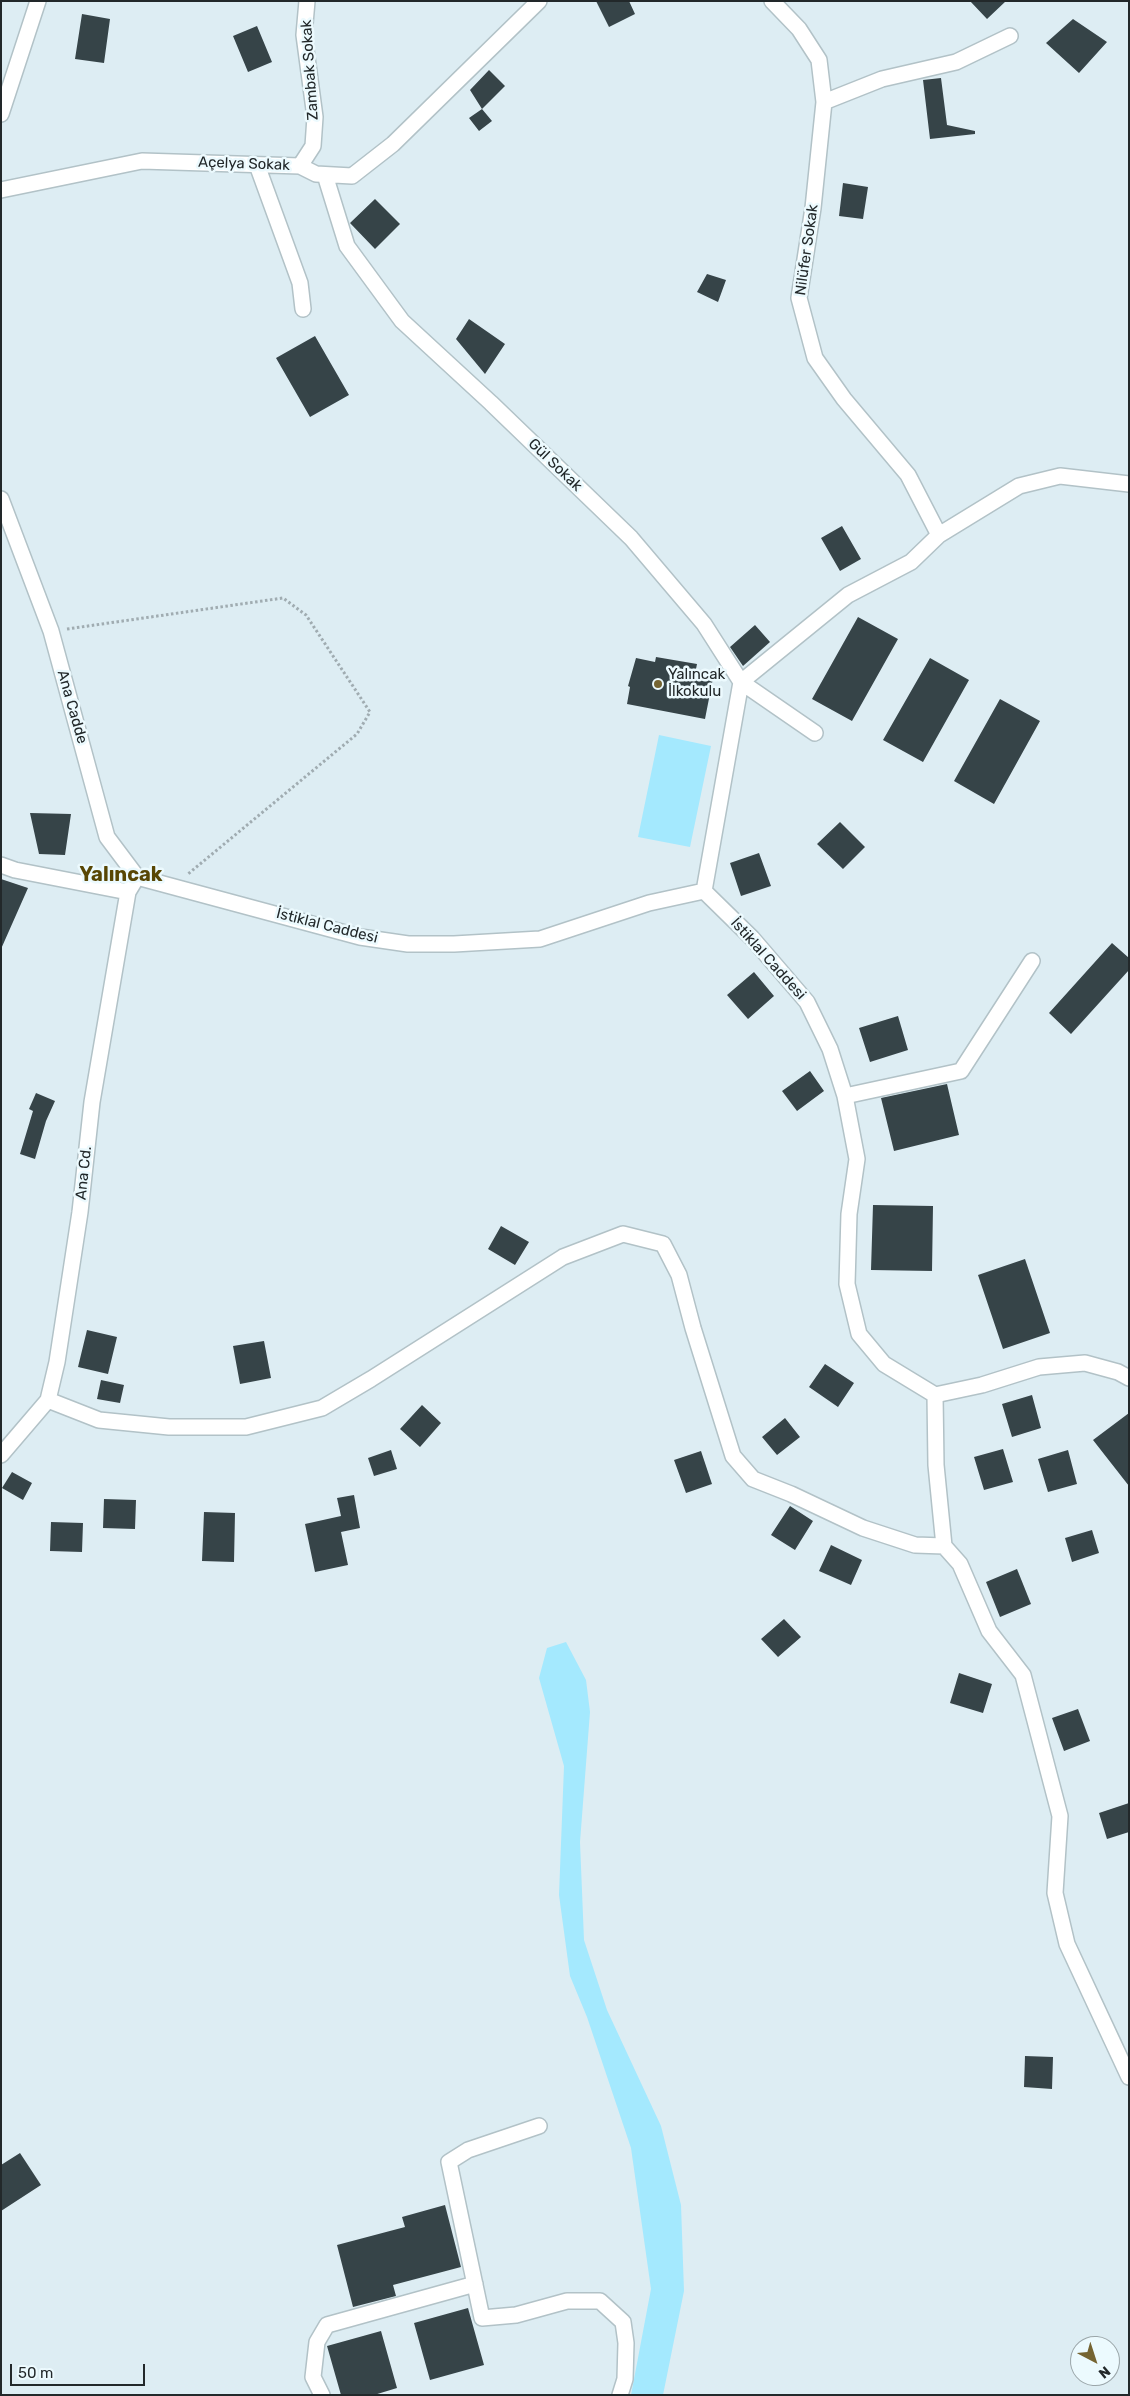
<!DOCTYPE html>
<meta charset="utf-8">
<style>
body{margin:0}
#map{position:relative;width:1130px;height:2396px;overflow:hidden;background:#ddedf3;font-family:Rubik,sans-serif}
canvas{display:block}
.frame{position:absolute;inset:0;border:2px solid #22282a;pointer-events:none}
.north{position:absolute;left:1070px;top:2336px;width:50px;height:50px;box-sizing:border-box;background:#ecfafe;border:1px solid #9ba6a9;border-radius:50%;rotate:140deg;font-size:14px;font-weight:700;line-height:20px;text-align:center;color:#22282a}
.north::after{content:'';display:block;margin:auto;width:18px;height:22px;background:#756432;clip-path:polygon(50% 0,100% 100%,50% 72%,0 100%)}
.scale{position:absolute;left:10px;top:2364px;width:135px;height:22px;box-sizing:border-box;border:2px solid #22282a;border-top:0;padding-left:6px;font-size:15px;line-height:18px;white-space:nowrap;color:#22282a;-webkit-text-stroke:4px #ecfafe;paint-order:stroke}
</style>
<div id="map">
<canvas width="1130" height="2396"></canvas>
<div class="frame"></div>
<div class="north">N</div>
<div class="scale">50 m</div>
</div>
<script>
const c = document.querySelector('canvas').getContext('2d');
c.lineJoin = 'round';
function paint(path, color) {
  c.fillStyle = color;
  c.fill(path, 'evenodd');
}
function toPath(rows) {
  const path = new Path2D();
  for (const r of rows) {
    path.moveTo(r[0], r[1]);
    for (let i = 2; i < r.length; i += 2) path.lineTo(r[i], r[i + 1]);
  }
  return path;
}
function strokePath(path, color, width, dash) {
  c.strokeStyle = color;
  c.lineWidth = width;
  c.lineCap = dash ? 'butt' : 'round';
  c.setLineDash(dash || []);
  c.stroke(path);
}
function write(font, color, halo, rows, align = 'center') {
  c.font = font + ' Rubik,sans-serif';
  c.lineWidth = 5;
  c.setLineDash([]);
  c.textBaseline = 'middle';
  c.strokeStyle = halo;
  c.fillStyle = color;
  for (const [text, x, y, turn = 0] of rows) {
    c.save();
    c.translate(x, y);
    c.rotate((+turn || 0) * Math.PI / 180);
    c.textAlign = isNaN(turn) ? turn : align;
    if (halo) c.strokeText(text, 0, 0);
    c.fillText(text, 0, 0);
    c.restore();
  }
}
paint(toPath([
 [659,735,711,746,690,847,638,837],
 [566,1642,586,1680,590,1712,580,1842,584,1940,607,2010,661,2126,681,2205,684,2291,663,2395,631,2395,651,2289,631,2148,587,2017,570,1976,559,1895,564,1766,539,1678,547,1648]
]), '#a4e9fe');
paint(toPath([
 [596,1,629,1,635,14,609,27],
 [970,1,1006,1,987,19],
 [82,14,110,19,104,63,75,59],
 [1073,19,1107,42,1079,73,1046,43],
 [257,26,272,62,248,72,233,36],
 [489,70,505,86,482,109,470,90],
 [941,78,947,125,975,131,975,134,930,139,923,80],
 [482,109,492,121,479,131,469,118],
 [843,183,868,187,863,219,839,216],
 [375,199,400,224,375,249,350,223],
 [707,274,726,280,718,302,697,292],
 [469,319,505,344,485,374,456,339],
 [315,336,349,395,310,417,276,358],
 [842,526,861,559,840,571,821,538],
 [858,617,898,639,852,721,812,699],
 [755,625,770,642,743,666,730,647],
 [656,657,697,664,696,669,714,673,705,719,627,704,630,687,628,686,636,658,655,662],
 [930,658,969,680,923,762,883,740],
 [1000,699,1040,721,994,804,954,781],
 [30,813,71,814,65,855,39,854],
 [840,822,865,847,843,869,817,844],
 [759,853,771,886,741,896,730,863],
 [1,879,28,888,1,949],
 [1112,943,1129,958,1129,970,1071,1034,1049,1013],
 [754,972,774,996,748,1019,727,995],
 [898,1016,908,1050,870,1062,859,1028],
 [810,1071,824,1091,797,1111,782,1091],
 [947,1084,959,1135,894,1151,881,1098],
 [36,1093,55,1101,46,1121,35,1159,20,1154,33,1111,29,1109],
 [873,1205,933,1206,932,1271,871,1270],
 [501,1226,529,1242,515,1265,488,1249],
 [1025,1259,1050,1333,1003,1349,978,1275],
 [87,1330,117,1337,108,1374,78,1367],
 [264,1341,271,1378,240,1384,233,1346],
 [825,1364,854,1383,838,1407,809,1387],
 [101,1380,124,1385,120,1403,97,1399],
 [1032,1395,1041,1428,1012,1437,1002,1404],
 [422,1405,441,1423,420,1447,400,1429],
 [1129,1413,1129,1486,1093,1440],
 [785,1418,800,1437,777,1455,762,1437],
 [1003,1449,1013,1482,984,1490,974,1457],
 [391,1450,397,1469,374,1476,368,1458],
 [1068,1450,1077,1484,1048,1492,1038,1459],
 [701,1451,712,1484,686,1493,674,1460],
 [12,1472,32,1483,23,1500,2,1488],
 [354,1495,360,1528,341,1532,348,1565,315,1572,305,1524,341,1516,337,1498],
 [104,1499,136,1500,135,1529,103,1528],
 [790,1506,813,1521,795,1550,771,1535],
 [204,1512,235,1513,234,1562,202,1561],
 [51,1522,83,1523,82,1552,50,1551],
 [1092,1530,1099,1553,1072,1562,1065,1538],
 [831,1545,862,1560,851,1585,819,1571],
 [1017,1569,1031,1604,1000,1617,986,1582],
 [784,1619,801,1637,778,1657,761,1639],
 [959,1673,992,1684,983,1713,950,1703],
 [1078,1709,1090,1741,1064,1751,1052,1718],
 [1129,1803,1129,1832,1107,1839,1099,1813],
 [1025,2056,1053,2057,1052,2089,1024,2087],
 [20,2153,41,2185,1,2211,1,2165],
 [445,2205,461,2267,393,2285,396,2296,353,2307,337,2245,405,2227,402,2217],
 [468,2308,484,2365,430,2380,414,2323],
 [381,2331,397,2388,374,2395,341,2395,327,2346]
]), '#364448');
const street = toPath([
 [772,1,799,29,819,60,824,102,813,208,799,298,815,358,844,399,908,475,939,535],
 [824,102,882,79,956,62,1010,36],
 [1,114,38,1],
 [257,165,300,283,303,309],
 [300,166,313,146,315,117,304,35,307,1],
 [325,175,347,246,402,321,491,403,631,538,704,624,741,682,815,733],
 [1,190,142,161,300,166,316,174,352,176,393,144,539,1],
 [1,499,51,631,107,837,137,877,360,937,408,944,454,944,540,939,649,903,704,891,752,938,807,1002,830,1049,845,1096,857,1159,849,1214,847,1284,859,1334,884,1364,935,1395,982,1385,1039,1367,1085,1363,1118,1372,1129,1378],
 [1,865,15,870,128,892],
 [704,891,741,682,848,595,911,562,939,535,1019,486,1060,476,1129,484],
 [845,1096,961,1071,1032,961],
 [935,1395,936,1465,944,1546,960,1564,989,1631,1023,1675,1060,1816,1055,1893,1067,1944,1129,2077],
 [48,1400,99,1420,169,1427,246,1427,322,1408,371,1379,563,1257,623,1234,663,1244,679,1275,693,1328,733,1456,753,1479,791,1494,863,1528,915,1545,944,1546],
 [1,1455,48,1400,57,1362,80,1212,92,1102,128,892,137,877],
 [539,2126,468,2150,449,2162,482,2318,516,2315,567,2301,600,2301,623,2322,626,2343,625,2379,620,2395],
 [322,2395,313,2377,317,2342,327,2325,475,2284]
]);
strokePath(street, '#b2c2c7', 18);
strokePath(toPath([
 [67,629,283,598,306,615,370,712,357,734,188,874]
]), '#a0acb1', 3, [2.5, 2.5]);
strokePath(street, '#fff', 15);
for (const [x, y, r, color] of [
 [658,684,5,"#756432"]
]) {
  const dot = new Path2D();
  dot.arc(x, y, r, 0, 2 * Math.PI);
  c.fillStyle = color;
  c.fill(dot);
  strokePath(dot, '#ecfafe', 2);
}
write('15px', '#22282a', '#ecfafe', [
 ["Zambak Sokak",310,70,-94],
 ["Açelya Sokak",244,164,2],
 ["Nilüfer Sokak",807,250,-82],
 ["Gül Sokak",555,465,44],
 ["Ana Cadde",72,707,74],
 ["İstiklal Caddesi",327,926,14],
 ["İstiklal Caddesi",768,959,48],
 ["Ana Cd.",84,1173,-84]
]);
write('15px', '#22282a', '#ecfafe', [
 ["Yalıncak",668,675],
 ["İlkokulu",668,692]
], 'left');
write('bold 20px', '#584604', '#ecfafe', [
 ["Yalıncak",121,875]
]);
</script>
